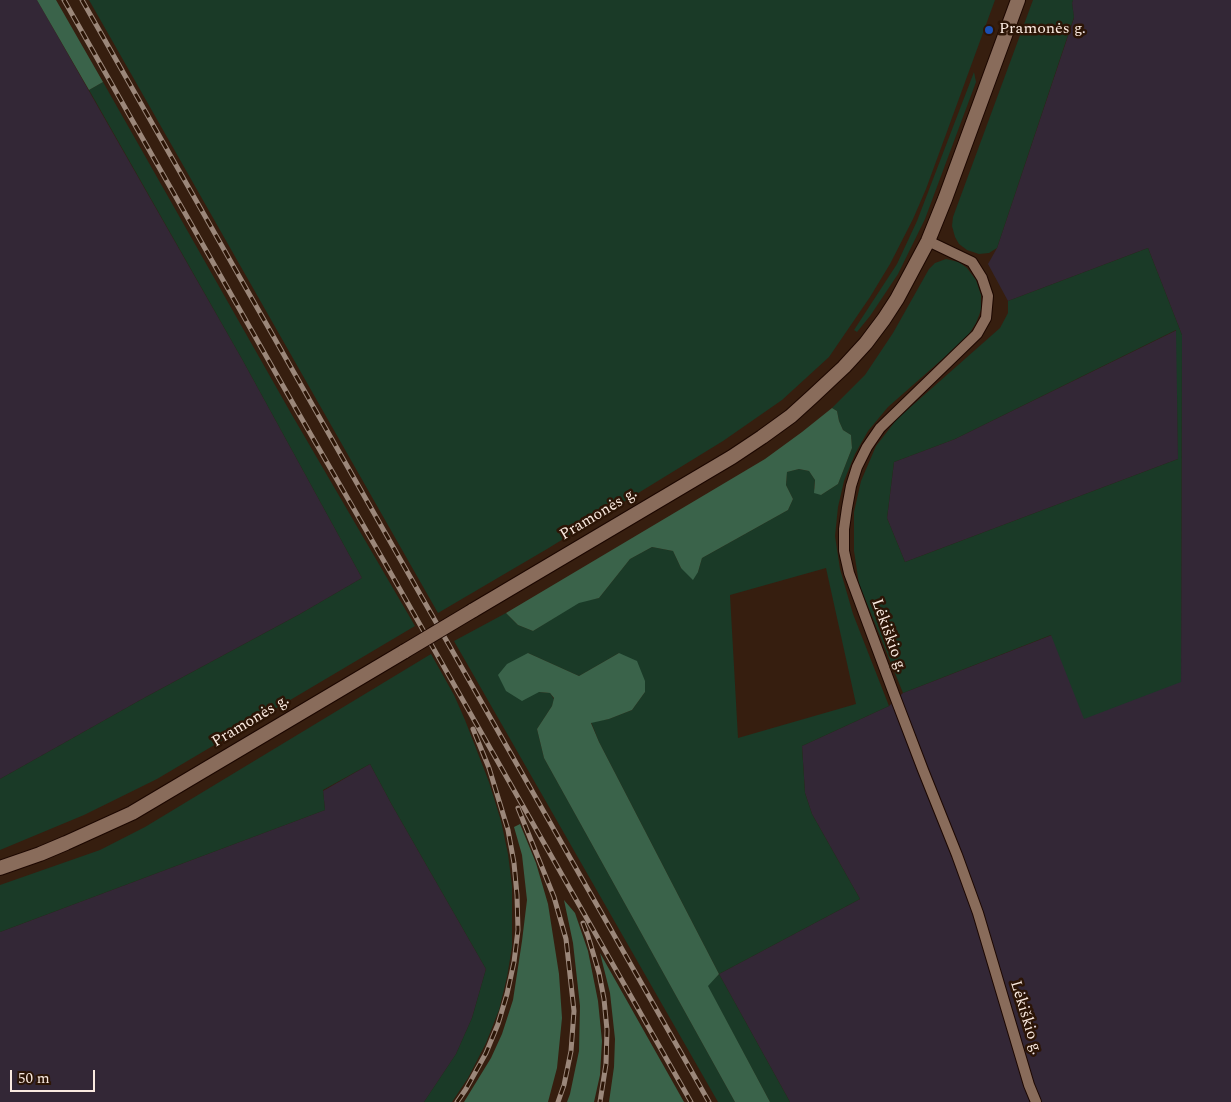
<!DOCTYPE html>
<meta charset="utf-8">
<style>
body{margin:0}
#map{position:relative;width:1231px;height:1102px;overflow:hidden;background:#361e0f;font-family:Spectral,serif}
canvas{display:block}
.scale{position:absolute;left:10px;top:1070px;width:85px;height:22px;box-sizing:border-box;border:2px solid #faeae0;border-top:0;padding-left:6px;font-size:15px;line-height:18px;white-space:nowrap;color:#faeae0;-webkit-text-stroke:4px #2c1506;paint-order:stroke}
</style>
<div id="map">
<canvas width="1231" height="1102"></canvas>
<div class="scale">50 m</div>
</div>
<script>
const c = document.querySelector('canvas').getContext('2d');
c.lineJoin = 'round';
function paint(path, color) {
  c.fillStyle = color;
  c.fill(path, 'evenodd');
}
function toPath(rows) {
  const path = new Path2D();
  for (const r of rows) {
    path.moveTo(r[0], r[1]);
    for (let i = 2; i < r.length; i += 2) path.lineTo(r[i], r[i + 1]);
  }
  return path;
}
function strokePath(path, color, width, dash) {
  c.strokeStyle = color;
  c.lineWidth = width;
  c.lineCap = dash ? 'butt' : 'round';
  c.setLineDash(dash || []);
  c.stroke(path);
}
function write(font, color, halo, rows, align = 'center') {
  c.font = font + ' Spectral,serif';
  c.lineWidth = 5;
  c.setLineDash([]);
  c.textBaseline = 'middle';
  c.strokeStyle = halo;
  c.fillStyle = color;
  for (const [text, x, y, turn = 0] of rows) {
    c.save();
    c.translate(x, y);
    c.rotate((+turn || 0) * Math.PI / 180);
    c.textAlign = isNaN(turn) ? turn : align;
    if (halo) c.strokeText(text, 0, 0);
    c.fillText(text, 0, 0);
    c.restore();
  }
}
paint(toPath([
 [0,0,37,0,242,359,362,578,300,614,144,698,0,779],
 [1073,0,1231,0,1231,1102,790,1102,719,974,860,899,812,814,805,793,802,746,889,706,903,693,1052,635,1181,682,1182,335,1148,248,1008,301,988,264,997,248,1074,18,1072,3],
 [1177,330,1178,459,905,562,887,518,894,462,955,439],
 [370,764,392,805,486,969,472,1018,456,1054,424,1102,0,1102,0,932,325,810,323,791]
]), '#332736');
paint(toPath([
 [89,0,995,0,926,189,913,219,890,264,870,297,829,357,782,400,723,441,547,549,438,613],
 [1033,0,1073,0,1072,3,1074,17,997,248,989,253,979,254,967,250,959,244,955,237,952,226,953,217],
 [974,72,976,82,925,219,898,274,870,316,857,332,854,330,897,264,917,221],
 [103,82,292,415,415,626,157,779,84,815,0,850,0,779,144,698,300,614,362,578,242,359,89,90],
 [1148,248,1182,335,1181,682,1084,719,1051,635,903,693,859,584,854,551,854,512,861,481,876,446,897,419,1000,328,1008,313,1008,301],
 [1176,330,1178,459,905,562,887,518,894,462,955,439],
 [946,259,959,262,967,268,976,280,981,295,981,310,976,323,969,334,947,355,888,407,868,431,855,454,844,481,838,507,835,536,840,569,853,614,889,706,802,746,805,793,812,814,860,899,719,974,790,1102,770,1102,707,985,719,974,599,742,591,722,609,719,632,710,645,692,619,653,579,676,528,653,539,692,550,693,554,699,552,706,537,729,544,758,735,1102,718,1102,454,641,506,613,518,625,533,631,579,602,599,598,630,559,652,547,673,551,681,568,698,572,702,558,788,510,793,499,786,485,787,472,799,469,809,471,815,480,814,489,821,495,838,484,852,448,851,435,843,430,839,421,837,411,832,408,865,375,893,333,929,269,935,263],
 [826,568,856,704,738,738,730,595],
 [431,654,454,695,465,720,489,782,501,821,508,854,512,886,512,947,507,977,499,1010,486,1043,468,1078,452,1102,424,1102,456,1054,472,1018,486,969,392,805,370,764,323,790,325,810,0,932,0,885,100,850,145,827]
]), '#1a3a27');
paint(toPath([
 [37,0,56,0,103,82,89,90],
 [832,408,837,411,839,421,843,430,851,435,852,448,838,484,821,495,814,493,815,480,809,471,799,469,787,472,786,485,793,499,788,510,702,558,698,572,693,580,681,568,673,551,652,547,630,559,599,598,579,603,533,631,518,625,506,613,765,459,802,432],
 [528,653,579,676,619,653,637,661,645,681,645,692,632,710,609,719,591,723,599,742,719,974,708,986,770,1102,735,1102,544,758,537,729,552,706,554,698,550,693,539,692,522,701,506,691,498,675,507,664],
 [520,824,536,863,548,904,559,974,562,1018,557,1068,548,1102,464,1102,491,1058,502,1034,513,1000,522,941,527,900,522,855,514,827],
 [564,900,575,913,588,951,598,1001,602,1041,600,1075,594,1102,567,1102,570,1094,579,1051,580,1006,573,943],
 [600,953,684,1102,609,1102,614,1067,615,1039,610,993]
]), '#3a634a');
const street = toPath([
 [928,241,972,262,982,278,988,296,986,318,977,334,880,428,867,447,857,467,851,486,847,508,844,529,844,551,849,573,894,694,923,770,957,855,978,913,1029,1085,1036,1102]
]);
const secondary = toPath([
 [472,611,732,457,762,437,791,416,813,396,844,367,866,343,884,319,897,299,928,241,945,199,1018,0],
 [0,868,40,854,66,843,132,813,405,651]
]);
strokePath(street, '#1c0700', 12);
strokePath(secondary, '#1c0700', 16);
strokePath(street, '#896c5b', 10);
strokePath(secondary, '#896c5b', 14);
const rail = toPath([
 [64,0,299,414,385,563,691,1102],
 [82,0,709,1102],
 [518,808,554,897,566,939,574,1011,571,1051,564,1085,558,1102],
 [583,923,588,936,599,973,604,999,607,1030,606,1064,600,1102],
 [457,1102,466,1089,486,1053,498,1024,507,994,514,962,518,930,517,895,514,863,508,830,489,768,473,729]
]);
strokePath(rail, '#9b877a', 5);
strokePath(rail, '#2c1506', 3, [9]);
const secondaryBridge = toPath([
 [405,651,472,611]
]);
strokePath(secondaryBridge, '#1c0700', 16, []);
strokePath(secondaryBridge, '#896c5b', 14);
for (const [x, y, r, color] of [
 [989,30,5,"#1a4fb4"]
]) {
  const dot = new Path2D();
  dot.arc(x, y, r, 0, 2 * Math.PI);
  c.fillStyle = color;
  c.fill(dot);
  strokePath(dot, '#2c1506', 2);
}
write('16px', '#faeae0', '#2c1506', [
 ["Pramonės g.",999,30]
], 'left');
write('16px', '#faeae0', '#2c1506', [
 ["Pramonės g.",599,515,-31],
 ["Lėkiškio g.",888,636,70],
 ["Pramonės g.",251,722,-31],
 ["Lėkiškio g.",1025,1018,73]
]);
</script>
